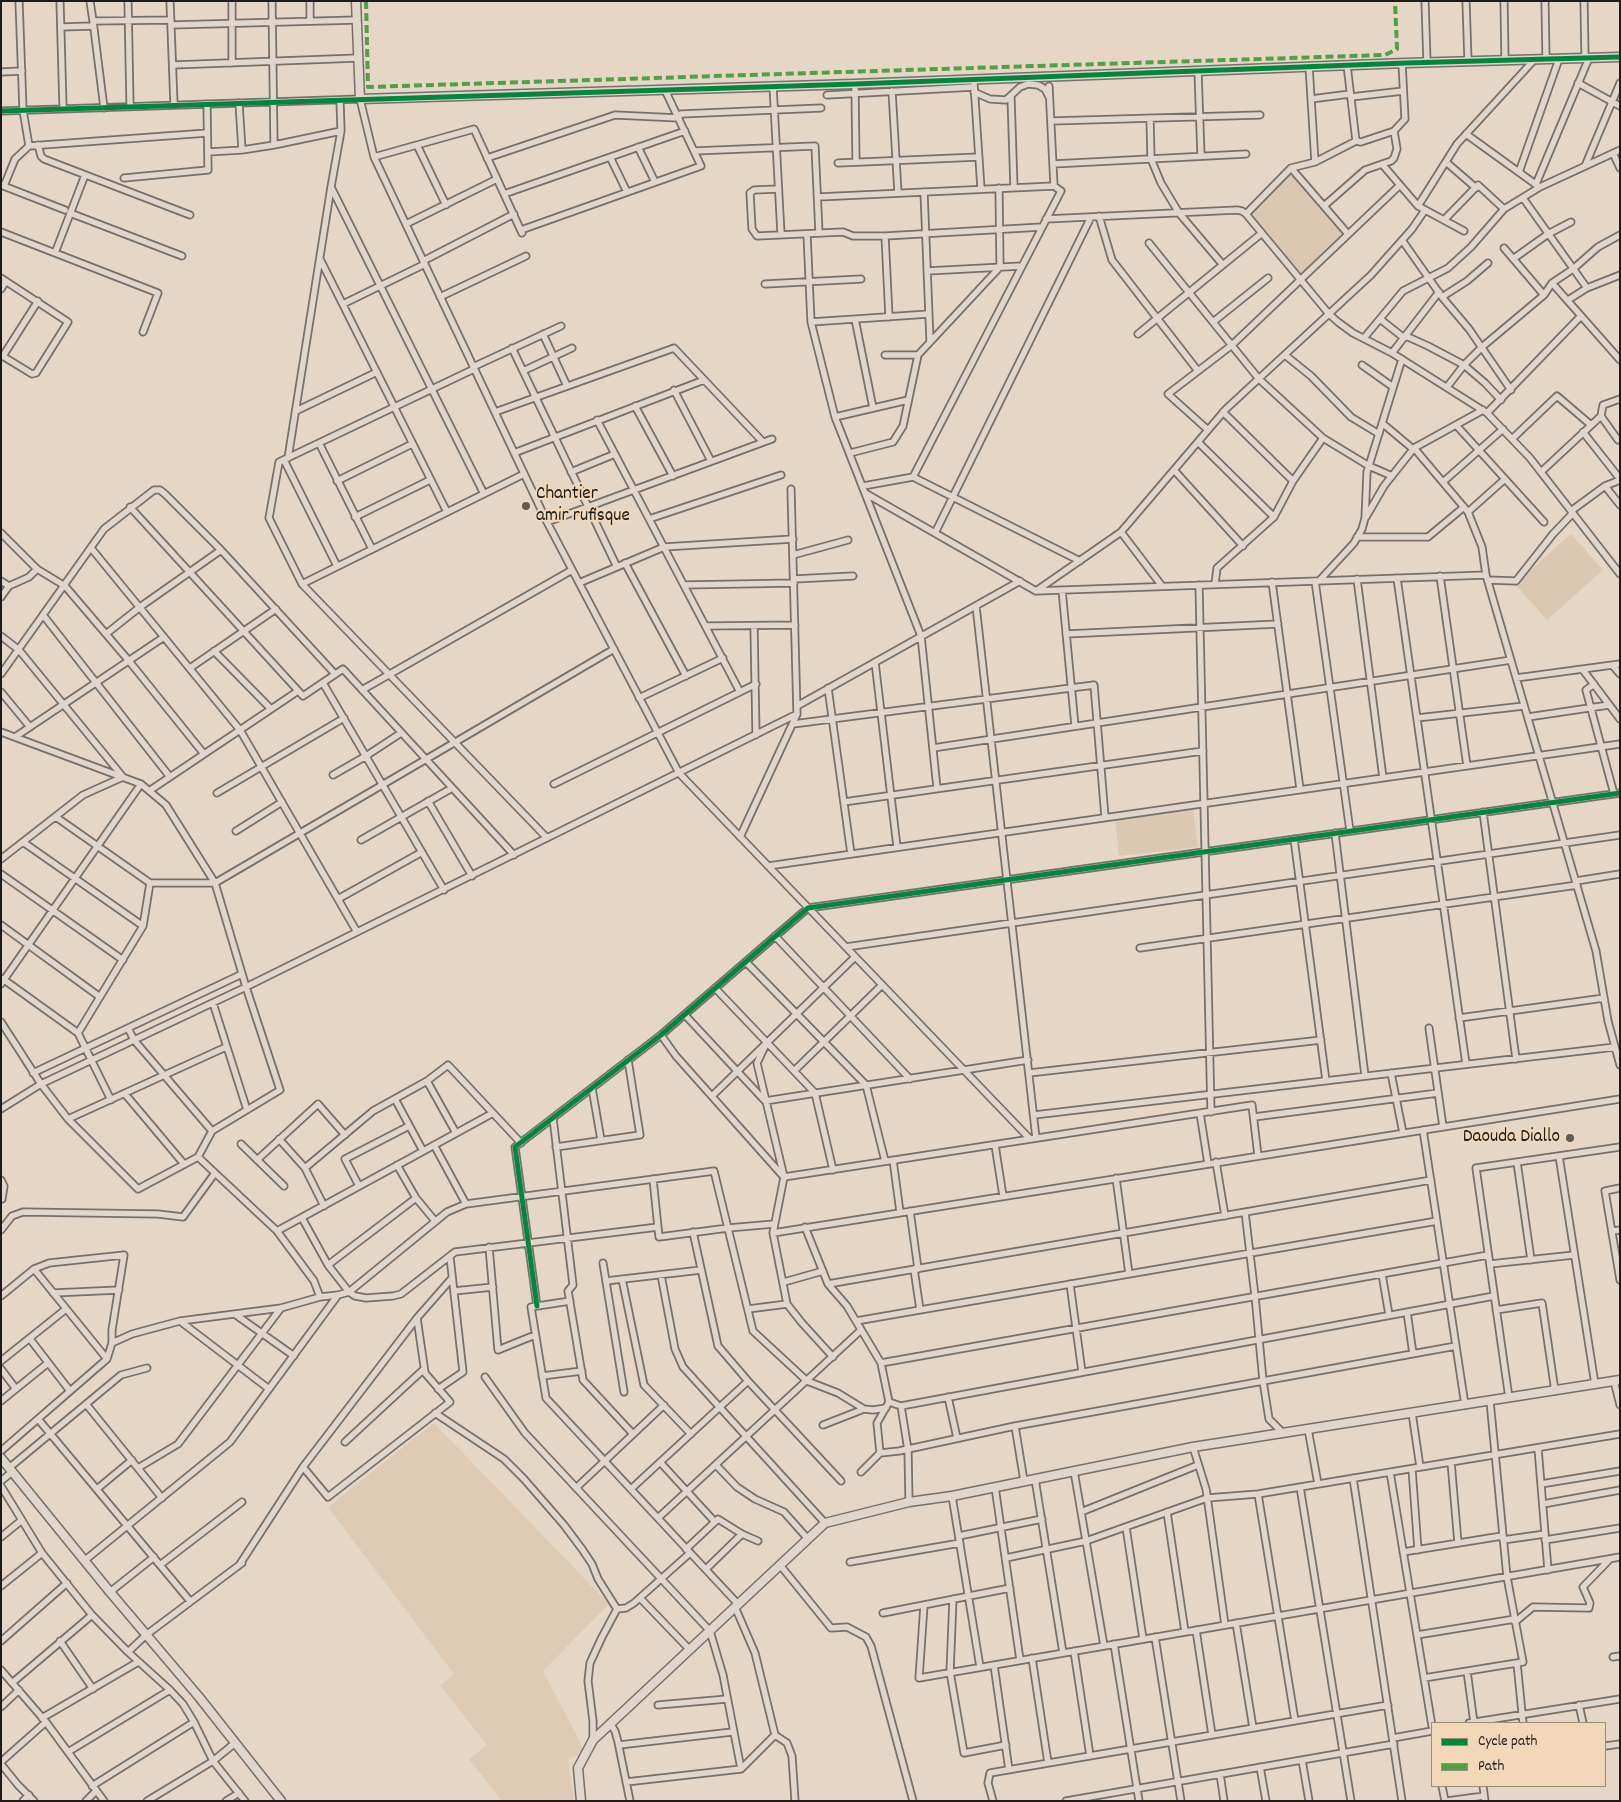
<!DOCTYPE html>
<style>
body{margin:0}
#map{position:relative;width:1621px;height:1802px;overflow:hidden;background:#e5d6c6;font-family:Dekko,sans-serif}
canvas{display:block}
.frame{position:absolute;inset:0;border:2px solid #1c1c1c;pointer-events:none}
.legend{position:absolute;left:1431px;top:1722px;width:175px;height:65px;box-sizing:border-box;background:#f2d7b9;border:1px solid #9c8c7a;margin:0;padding:6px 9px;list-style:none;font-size:15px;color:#1c1c1c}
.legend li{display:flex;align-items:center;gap:10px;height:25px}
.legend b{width:25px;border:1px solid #9c8c7a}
</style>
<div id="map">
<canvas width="1621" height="1802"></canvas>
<div class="frame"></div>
<ul class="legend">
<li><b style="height:6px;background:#00873e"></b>Cycle path</li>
<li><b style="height:6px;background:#4fa141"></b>Path</li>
</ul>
</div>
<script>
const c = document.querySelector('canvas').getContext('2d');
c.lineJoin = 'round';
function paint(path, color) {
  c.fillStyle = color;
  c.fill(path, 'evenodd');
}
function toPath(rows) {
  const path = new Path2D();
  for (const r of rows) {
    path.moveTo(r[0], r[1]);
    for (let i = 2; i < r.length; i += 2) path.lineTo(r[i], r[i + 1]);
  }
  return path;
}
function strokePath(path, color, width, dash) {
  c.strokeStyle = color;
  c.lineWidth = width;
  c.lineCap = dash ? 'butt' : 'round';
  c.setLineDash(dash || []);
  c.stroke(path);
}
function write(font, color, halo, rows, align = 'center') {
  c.font = font + ' Dekko,sans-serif';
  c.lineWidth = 4;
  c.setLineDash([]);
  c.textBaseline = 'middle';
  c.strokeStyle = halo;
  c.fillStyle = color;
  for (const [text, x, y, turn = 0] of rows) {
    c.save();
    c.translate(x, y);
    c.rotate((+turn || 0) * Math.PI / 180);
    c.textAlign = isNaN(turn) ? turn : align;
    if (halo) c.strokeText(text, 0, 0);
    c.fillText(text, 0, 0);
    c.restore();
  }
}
paint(toPath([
 [434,1423,609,1604,543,1671,585,1752,568,1760,574,1801,502,1801,469,1759,487,1745,440,1685,454,1674,328,1507]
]), '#dfcab5');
paint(toPath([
 [1291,171,1346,234,1300,275,1248,214],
 [1571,534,1603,570,1547,620,1515,584],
 [1193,810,1198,847,1119,856,1115,819]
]), '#dbc7b2');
const street = toPath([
 [19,1,23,110,29,146],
 [60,1,63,108],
 [90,1,93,21,171,20],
 [128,1,130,106],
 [170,1,174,105],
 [232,1,232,63],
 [272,1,274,145],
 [310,1,310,21],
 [1425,1,1427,62],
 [1466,1,1468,61],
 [1504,1,1505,60],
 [1545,1,1546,59],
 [1584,1,1585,58],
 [93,21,104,108],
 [171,25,357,20],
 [61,27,93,26],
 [173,65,358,58],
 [1347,65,1356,141],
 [1309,66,1315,162],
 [1198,71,1201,156],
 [1,72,22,71],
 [1578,83,1620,106],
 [974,84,981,189],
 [773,86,781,234],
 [1049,86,1054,186],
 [855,89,856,162],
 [892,91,898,193],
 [974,92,990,99,1006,100,1020,87,1028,84,1038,85,1045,89,1049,97],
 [827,95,974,87],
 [1011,97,1014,188],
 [1351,97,1403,91],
 [1311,99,1350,94],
 [239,103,242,150],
 [1,111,360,99,374,157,547,522,679,773,1030,1139],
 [681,114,821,108],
 [1150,118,1151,159,1161,183,1179,213,1223,265],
 [1051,121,1260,115],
 [1466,134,1538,186],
 [38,145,41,156,44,159,190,215],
 [417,145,446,205],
 [638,147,655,182],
 [694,151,815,146,819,233],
 [208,152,242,150,274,145,341,131,340,100],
 [1613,153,1620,168],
 [374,157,474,129,522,233],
 [610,157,627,192],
 [487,158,615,115,679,118],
 [1446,162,1476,188],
 [838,163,979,157],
 [1053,164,1246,154],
 [1382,164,1418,206,1464,231],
 [1585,166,1620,83],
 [1291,168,1348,234],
 [1519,172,1559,59],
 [124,178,208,170,207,104],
 [1536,184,1589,58],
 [1,185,65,210],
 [4,186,15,159,29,146,207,133],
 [331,187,484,494],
 [778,189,754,190,750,193,752,229,757,236,843,232,853,236,885,236,1042,227],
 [924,192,930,341],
 [504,194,685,131],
 [818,197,1054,186,1061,191,913,477],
 [1523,198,1587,288],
 [1324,206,1365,170,1391,161,1394,158,1397,149,1394,131],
 [1418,206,1457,144,1535,59],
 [70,213,182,256],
 [1246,214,1291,168,1315,162,1356,141,1361,142,1394,131,1405,119,1402,63],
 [1099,216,1112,260,1198,371],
 [1046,219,1237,210,1242,211,1246,214,1329,314,1338,322,1353,333,1392,353,1487,413,1530,458,1620,574],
 [1444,220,1478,185,1504,209],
 [406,224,497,179],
 [521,230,701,166,665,90],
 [1,232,158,293,143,332],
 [807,234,811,322,835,417,921,636,937,788],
 [885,236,889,317],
 [1402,240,1442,297,1469,329,1511,390],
 [1149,243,1259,379,1323,438,1369,466,1392,476],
 [1504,248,1544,295],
 [55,253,85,175],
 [320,259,447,512],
 [1513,259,1548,234,1571,222],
 [423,261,514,214],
 [927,271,1022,266],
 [1,278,68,322,36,373,32,374,1,355],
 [1552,283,1620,360],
 [765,284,861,279],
 [1,289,6,281],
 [440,297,526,256],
 [1442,297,1467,281,1488,263],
 [1568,300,1587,288,1620,275],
 [343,304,425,264],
 [855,319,873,408],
 [1380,319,1404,338],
 [811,322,929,314],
 [1213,322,1268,278],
 [543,334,567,386],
 [1138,334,1262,233],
 [1406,336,1428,346,1464,365,1485,383,1501,400],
 [1364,338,1403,291,1448,268,1471,247,1504,209,1540,187,1620,150],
 [512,348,617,567],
 [1392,353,1439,292],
 [885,355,918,355],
 [1285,355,1311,376,1351,417,1379,434],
 [1,357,3,356,38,301],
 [1362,365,1393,387],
 [473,367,561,326],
 [474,369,279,462,269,518,302,584,547,838],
 [523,371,572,348],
 [1447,387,1464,365,1482,347,1544,295,1552,283,1573,269,1598,247,1620,235],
 [674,390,711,461],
 [635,406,673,476],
 [296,411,377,372],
 [495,412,674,348,763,442],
 [1223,412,1293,481],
 [1487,413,1581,316],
 [1601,416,1618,440,1620,439],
 [835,417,908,400],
 [597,420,740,692],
 [1382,423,1413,449],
 [1456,425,1544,522],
 [1208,430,1168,394,1232,345,1400,185],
 [1583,432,1620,479],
 [1512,439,1557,396,1591,425],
 [1198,442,1274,517],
 [319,443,372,549],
 [1414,448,1468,512,1482,547,1486,575,1596,951,1608,1021,1620,1065],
 [514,453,704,380],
 [850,453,893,442,903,426,918,355,1000,267,999,188],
 [288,458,331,187,341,131],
 [284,460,337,566],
 [1174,470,1243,546],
 [571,472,615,454],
 [1541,472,1601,416,1603,405,1620,399],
 [337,481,412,444],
 [1443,482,1503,429],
 [863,486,913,477,1080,561],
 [1605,486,1620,505],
 [865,493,1036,591,1486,575],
 [130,507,303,696,343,669,514,855],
 [1571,511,1605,486,1620,480],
 [1468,512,1505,479],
 [355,517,430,480],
 [1366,517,1384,486,1414,448,1483,410],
 [649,519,781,475],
 [547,522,772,439],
 [1121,532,1162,586],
 [1,533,37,569,65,586,129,661,204,754],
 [935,533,1091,217],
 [1357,537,1428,537,1464,507],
 [91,548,240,730,357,932],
 [793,555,848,540],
 [625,563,686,676],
 [1440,576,1467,766],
 [1397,578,1466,1064],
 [794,579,853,576],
 [1357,579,1383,778],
 [1488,580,1516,581,1553,534,1573,513],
 [1,581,9,586],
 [1315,581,1350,831],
 [1319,581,1354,543,1362,529,1365,518,1367,472,1402,359],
 [1272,582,1300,789],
 [579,583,664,547,793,539],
 [302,584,524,474],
 [1215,584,1217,568,1274,517,1293,481,1323,438],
 [684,585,794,583],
 [1199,585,1211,1112],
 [1062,590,1075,726],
 [1036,591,1121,532,1226,409,1371,275,1412,229,1425,210],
 [1,597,9,586,29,577,37,569],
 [976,606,1036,1138],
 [43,615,170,777],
 [706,626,795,625],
 [754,626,756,735],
 [106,634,140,607,221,550],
 [1066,634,1278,624],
 [1,636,19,650,123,777,83,795,1,859],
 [214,651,271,709],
 [875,662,897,847],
 [1613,666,1620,674],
 [190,668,276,609],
 [1583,670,1620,719],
 [1,674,104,529,154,490,160,490,165,494,221,550,335,674],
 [1516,678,1620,664],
 [323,683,444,890],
 [1594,684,1586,690,1614,794],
 [828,688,851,854],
 [362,690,572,570],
 [1,692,30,727],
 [639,698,723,658],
 [797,706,1020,581],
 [1528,717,1609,705],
 [1417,718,1524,706],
 [793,724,1094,685,1105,817],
 [1,732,141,784,166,805,215,883,246,987,280,1090,212,1131,198,1157,138,1189,68,1119,41,1084,1,1022],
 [15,737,164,637],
 [933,748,1511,660],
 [333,775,366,756,401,733],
 [554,784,756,684],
 [149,791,298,691],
 [217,793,344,718],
 [428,801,472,876],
 [844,802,1203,751],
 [1483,812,1516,1059],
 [56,817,150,883,215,883,614,649],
 [236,831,282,802],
 [1335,833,1365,1076],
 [740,837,797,714,791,489],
 [1294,839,1326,1081],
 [361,840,452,788],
 [23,842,143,926],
 [768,866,1620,744],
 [1,874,123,960],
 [1576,881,1620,874],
 [338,899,422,852],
 [1,925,100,997],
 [775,936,910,1079],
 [846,947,1620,835],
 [1140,948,1577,885],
 [746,962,866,1085,885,1161],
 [3,979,78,1033,111,1100],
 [1,984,141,784],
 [715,988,815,1093,833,1170],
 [213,1003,247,1110],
 [685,1015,765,1101,1028,1060],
 [1459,1018,1604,998],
 [128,1028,134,1040,212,1131],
 [1429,1028,1443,1127],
 [78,1033,143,926,150,883],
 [661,1035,676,1056,782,1175],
 [767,1042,757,1063,784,1177,773,1233,787,1304,802,1323,833,1357],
 [794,1071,882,985],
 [33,1073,242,974],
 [1029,1073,1321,1040],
 [1391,1073,1403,1133],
 [427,1081,456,1133],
 [592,1088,601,1140],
 [125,1094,184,1164],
 [712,1096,855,957],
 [395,1099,423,1151],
 [1,1109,41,1084,246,987,797,714],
 [1200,1113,1208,1164],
 [1034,1115,1615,1047],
 [1254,1117,1438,1093],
 [553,1118,573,1285,568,1291,583,1380,633,1434],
 [68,1119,226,1047],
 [1423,1130,1465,1405],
 [279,1139,305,1168,324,1206],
 [241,1144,284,1186],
 [434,1145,466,1204],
 [995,1145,1003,1196],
 [556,1147,640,1135,628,1060],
 [1559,1156,1595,1384],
 [198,1157,277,1231,314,1281,320,1297],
 [257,1160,318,1104,345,1135],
 [893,1160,900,1212],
 [1216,1162,1225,1216],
 [1517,1162,1531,1260],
 [397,1165,416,1198,435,1221],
 [305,1168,373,1111,427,1081,448,1065,521,1143],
 [784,1177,1252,1105,1258,1156],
 [1116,1178,1129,1274],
 [653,1179,659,1237,728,1228,774,1224],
 [1,1180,4,1186,2,1199],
 [359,1186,345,1159,409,1126],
 [1620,1188,1605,1191,1620,1280],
 [910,1211,918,1269],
 [1245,1212,1255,1296,1263,1381,1269,1419,1283,1433],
 [302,1218,328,1265,349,1292,355,1296,366,1298,393,1296,401,1294,455,1252,658,1227],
 [805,1227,828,1284,847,1306,881,1363,889,1402,877,1423,880,1453],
 [1,1230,12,1216,23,1212,158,1214,183,1217,215,1173],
 [277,1231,493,1113],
 [1612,1231,1620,1230],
 [693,1232,718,1346,748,1381,841,1481],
 [773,1233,1620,1099],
 [489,1247,498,1350,535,1335],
 [603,1263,624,1392],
 [1490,1264,1574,1255],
 [328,1265,416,1198],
 [34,1269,107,1359],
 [914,1269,920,1310],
 [1382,1274,1389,1315],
 [661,1275,675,1349,683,1367,825,1523],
 [622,1279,644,1385,691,1434],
 [606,1281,701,1270],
 [784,1282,823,1271],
 [828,1284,1431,1180],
 [1070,1284,1082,1372],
 [454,1291,493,1287],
 [53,1293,119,1290],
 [1,1296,34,1269,49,1263,124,1255,112,1330,112,1343,107,1359,1,1451],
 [570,1301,531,1307,546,1398,738,1604],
 [537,1306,515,1147,661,1035,808,908,1620,793],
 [748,1309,787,1304],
 [1496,1310,1542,1303,1555,1391],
 [1407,1312,1413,1354],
 [236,1315,294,1356],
 [180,1321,269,1389],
 [856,1321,1437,1221],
 [30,1339,70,1391],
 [112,1343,132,1334,180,1321,281,1308,320,1297,338,1295,349,1292,447,1212,466,1204,714,1171,753,1331,807,1381,838,1393,864,1409,873,1410,886,1408],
 [1,1361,66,1309],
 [881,1363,1488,1255],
 [1,1369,16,1389],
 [542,1376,582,1371],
 [485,1377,525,1433,710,1631,723,1675,741,1769],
 [1614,1381,1620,1405],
 [438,1389,463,1372,450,1257],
 [948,1397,957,1438],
 [1509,1398,1476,1168,1620,1147],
 [1,1401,48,1363],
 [889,1402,901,1406,1494,1296],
 [86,1404,162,1498],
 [901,1406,908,1450,909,1502],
 [435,1413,504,1459,524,1479,564,1525,582,1549,592,1564,598,1579,617,1609],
 [1412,1413,1420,1467],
 [38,1419,190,1601],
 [823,1425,864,1409],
 [1015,1426,1024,1481],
 [1308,1429,1318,1484],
 [345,1442,424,1369],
 [1193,1447,1206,1489,1225,1625],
 [1538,1448,1548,1570],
 [660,1462,715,1522],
 [1451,1462,1458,1543],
 [716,1465,737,1487,755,1499,784,1512,808,1539],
 [303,1467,328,1497,450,1402,425,1373,417,1318],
 [9,1468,121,1375,147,1368],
 [138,1468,178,1444,281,1308],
 [1412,1469,1418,1550],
 [1074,1471,1104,1646],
 [861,1472,880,1453,899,1451,1015,1426,1456,1346],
 [1390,1472,1432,1726],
 [1353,1478,1402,1801],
 [1035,1479,1063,1653],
 [1,1481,12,1472],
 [1541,1484,1620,1471],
 [1,1486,42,1553,92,1615,128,1652,170,1690,183,1704,194,1722,213,1761,245,1801],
 [995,1487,1020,1660],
 [1300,1487,1351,1801],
 [576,1488,664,1405],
 [97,1489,132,1460],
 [631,1489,748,1381],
 [1258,1494,1295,1721],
 [952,1496,980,1667],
 [1543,1504,1620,1490],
 [1081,1512,1198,1465],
 [1167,1512,1185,1632],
 [658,1518,861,1330],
 [1126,1527,1143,1639],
 [959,1536,1042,1519],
 [1,1537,22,1520],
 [1503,1540,1545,1534],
 [1545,1540,1620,1528],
 [686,1549,718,1519,742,1534,758,1541],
 [1403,1552,1502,1536],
 [1006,1558,1086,1541,1207,1498,1258,1494,1620,1434],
 [84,1561,230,1442,338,1295],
 [850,1562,960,1543],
 [240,1564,303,1467,417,1318,452,1278],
 [160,1565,242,1502],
 [780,1565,831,1628,847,1627,866,1637,871,1646,913,1801],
 [706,1569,742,1534],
 [1,1586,42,1553],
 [110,1592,154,1557],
 [640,1598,689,1649],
 [953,1599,950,1672,964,1753,1006,1745],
 [924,1605,919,1678,1620,1557],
 [735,1607,755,1653,775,1735,787,1743,792,1756,795,1801],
 [617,1609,626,1608,634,1603,690,1553],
 [883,1613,1010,1588],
 [1515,1622,1533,1607,1589,1608,1590,1603,1583,1587,1609,1560],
 [1236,1623,1253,1728],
 [1196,1630,1212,1735],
 [1417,1635,1515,1619],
 [1155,1637,1181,1801],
 [1,1641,67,1583],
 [60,1641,93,1689],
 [1114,1644,1139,1801],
 [1074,1651,1090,1756],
 [128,1652,146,1635,242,1563],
 [1613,1657,1620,1656],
 [1032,1658,1048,1763],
 [1517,1663,1523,1723],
 [994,1665,1009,1770],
 [1,1670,46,1722,68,1752,170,1690],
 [1467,1671,1474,1723],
 [1424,1678,1523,1662,1507,1577,1490,1401],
 [12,1683,92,1615],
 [658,1705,727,1699],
 [1579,1705,1583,1723],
 [1,1707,19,1690],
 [42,1718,138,1662],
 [610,1723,615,1731,618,1742,630,1801],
 [1469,1723,1620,1699],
 [1393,1738,1432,1731],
 [593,1740,593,1721,588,1681,590,1663,602,1637,617,1609],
 [619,1745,732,1732],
 [1605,1746,1620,1744],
 [68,1752,104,1801],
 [1302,1760,1309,1801],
 [1,1762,46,1722],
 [1,1764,18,1785,34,1801],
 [1260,1767,1266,1801],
 [1220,1774,1224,1801],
 [626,1782,741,1769,775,1735],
 [92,1786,194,1722],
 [1442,1786,1445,1801],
 [1483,1786,1485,1801],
 [23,1801,29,1795],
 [86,1801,96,1791],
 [147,1801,213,1761,235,1743],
 [226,1801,239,1793],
 [993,1801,988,1783,990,1773,1388,1705],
 [1066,1801,1394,1744],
 [1447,1801,1484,1796]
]);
const secondary = toPath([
 [356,1,360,99,855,84,1406,63,1620,57],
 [1,1458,110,1592,199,1697,281,1801],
 [581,1801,578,1768,593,1740,825,1523,909,1502,952,1496,1193,1447,1620,1380]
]);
strokePath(street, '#767068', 9);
strokePath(secondary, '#767068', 11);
strokePath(street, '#e0d6cb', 5.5);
strokePath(secondary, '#e0d6cb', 8);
strokePath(toPath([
 [366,1,368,87,1385,55,1397,49,1395,1]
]), '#4fa141', 4, [8, 4]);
strokePath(toPath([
 [1,111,855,84,1406,63,1620,57],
 [537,1306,515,1147,661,1035,808,908,1620,793]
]), '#00873e', 5);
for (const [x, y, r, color] of [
 [526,506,5,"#625d58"],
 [1570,1138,5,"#625d58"]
]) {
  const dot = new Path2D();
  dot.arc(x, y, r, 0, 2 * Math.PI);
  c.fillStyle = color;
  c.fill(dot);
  strokePath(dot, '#f2d7b9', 2);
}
write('19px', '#1c1c1c', '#f2d7b9', [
 ["Chantier",536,495],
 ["amir rufisque",536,517],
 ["Daouda Diallo",1560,1138,"right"]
], 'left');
</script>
